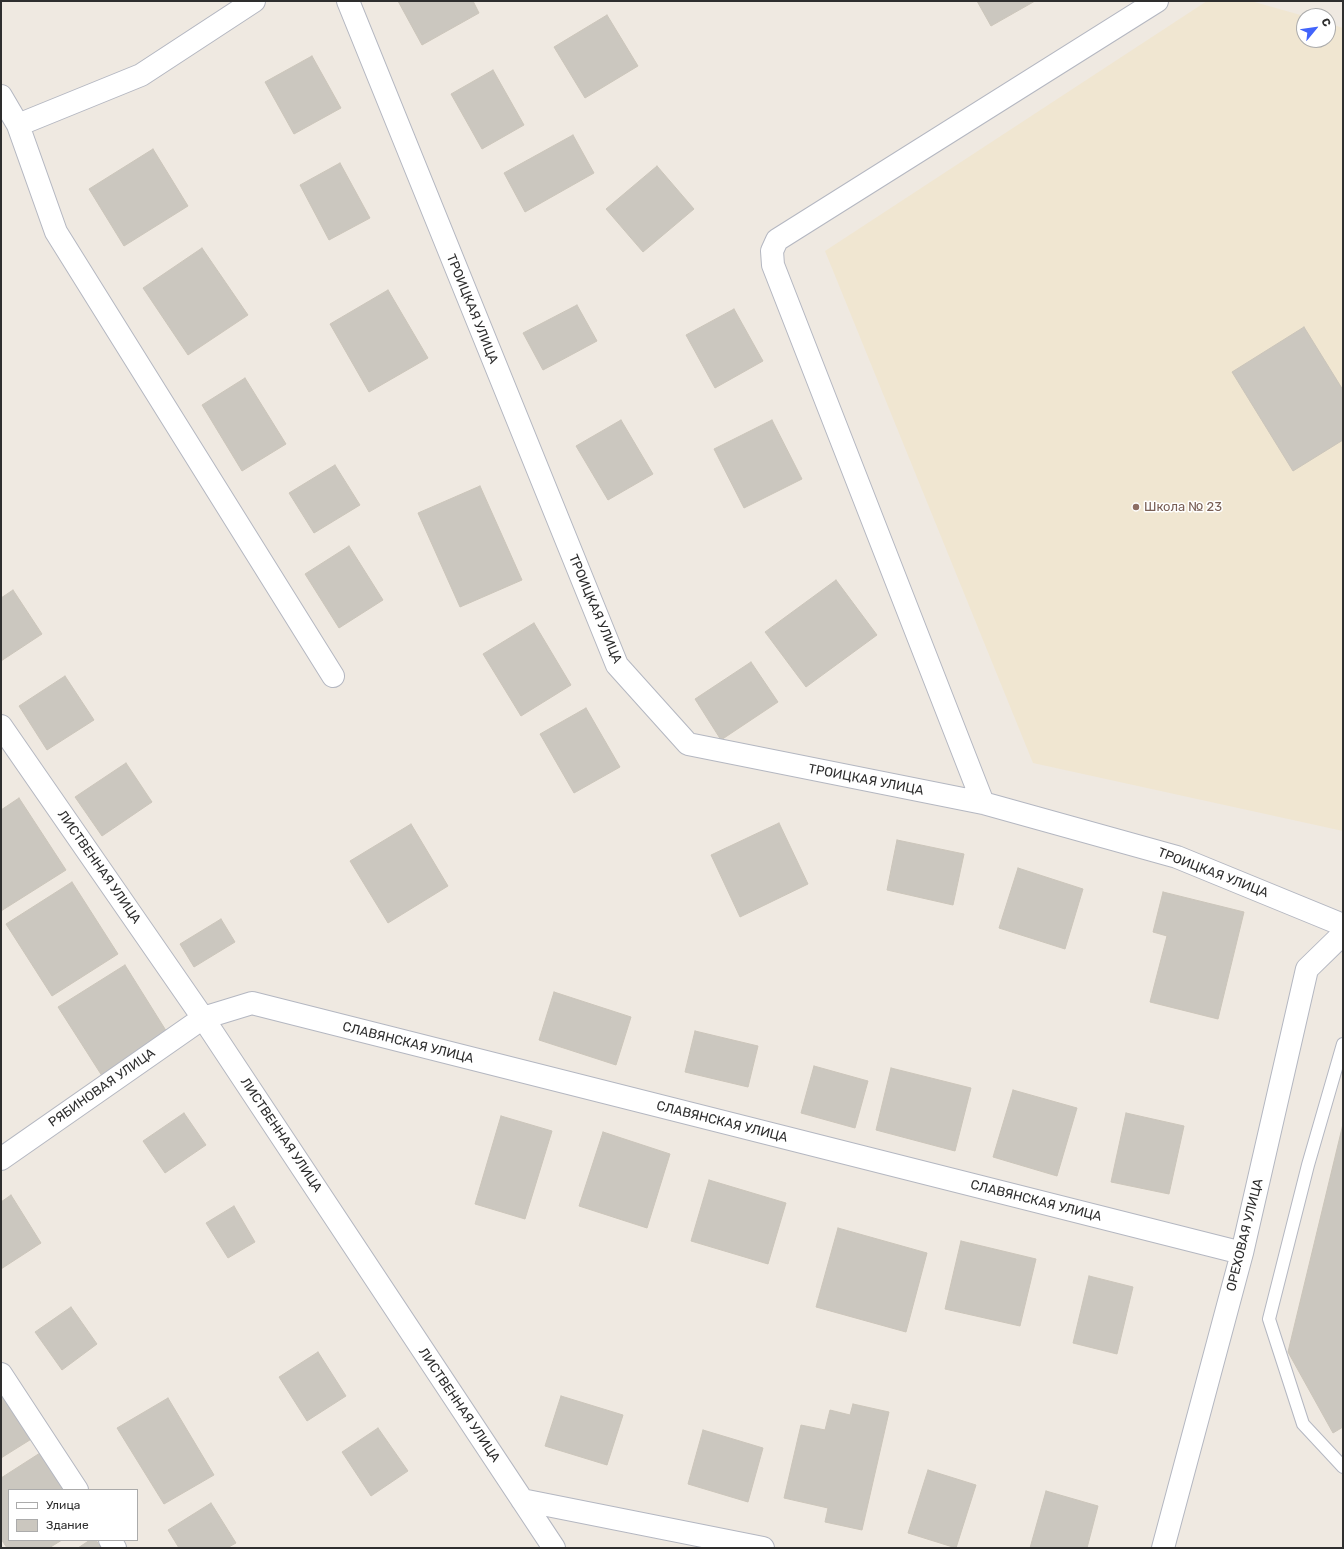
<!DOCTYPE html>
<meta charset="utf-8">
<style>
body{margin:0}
#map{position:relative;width:1344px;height:1549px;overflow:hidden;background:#efe9e1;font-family:Rubik,sans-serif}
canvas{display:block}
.frame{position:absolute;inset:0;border:2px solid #2e2e2e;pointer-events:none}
.legend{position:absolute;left:8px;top:1489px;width:130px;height:52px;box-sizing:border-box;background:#fff;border:1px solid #ababab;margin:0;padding:5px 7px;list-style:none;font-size:12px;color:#2e2e2e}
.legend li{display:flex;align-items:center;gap:8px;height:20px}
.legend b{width:20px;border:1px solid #ababab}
.north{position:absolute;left:1296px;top:8px;width:40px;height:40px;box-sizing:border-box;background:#fff;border:1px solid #ababab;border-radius:50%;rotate:61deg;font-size:11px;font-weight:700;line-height:16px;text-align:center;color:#2e2e2e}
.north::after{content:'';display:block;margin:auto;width:14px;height:18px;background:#4264fb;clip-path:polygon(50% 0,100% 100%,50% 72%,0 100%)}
</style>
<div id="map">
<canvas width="1344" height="1549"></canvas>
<div class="frame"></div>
<ul class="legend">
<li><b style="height:5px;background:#fff"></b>Улица</li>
<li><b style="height:11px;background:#cbc7bf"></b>Здание</li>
</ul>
<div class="north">С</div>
</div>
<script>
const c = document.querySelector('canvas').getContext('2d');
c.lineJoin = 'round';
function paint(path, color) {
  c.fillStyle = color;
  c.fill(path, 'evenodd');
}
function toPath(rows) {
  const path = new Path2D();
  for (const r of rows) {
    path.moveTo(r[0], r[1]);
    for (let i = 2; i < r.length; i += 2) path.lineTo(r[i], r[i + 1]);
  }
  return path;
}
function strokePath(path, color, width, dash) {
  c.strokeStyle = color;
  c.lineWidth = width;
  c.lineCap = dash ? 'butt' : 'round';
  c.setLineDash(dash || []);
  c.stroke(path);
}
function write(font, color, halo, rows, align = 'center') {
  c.font = font + ' Rubik,sans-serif';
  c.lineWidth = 3;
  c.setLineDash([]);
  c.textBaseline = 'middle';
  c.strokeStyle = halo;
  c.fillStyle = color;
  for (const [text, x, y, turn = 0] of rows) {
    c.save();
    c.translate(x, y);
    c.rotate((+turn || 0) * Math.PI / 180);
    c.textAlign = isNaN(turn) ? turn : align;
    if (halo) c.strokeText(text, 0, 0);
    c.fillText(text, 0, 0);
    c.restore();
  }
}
paint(toPath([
 [1207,1,1251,1,1304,16,1304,40,1328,40,1328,23,1343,28,1343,831,1033,763,825,251]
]), '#f0e6d1');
const building = toPath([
 [398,1,473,1,479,13,422,45,398,1],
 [977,1,1035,1,991,26,977,1],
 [607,15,638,66,585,98,554,47,607,15],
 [312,56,341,108,294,134,265,82,312,56],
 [493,70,524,125,482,149,451,94,493,70],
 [573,135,594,173,525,212,504,173,573,135],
 [153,149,188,206,124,246,89,189,153,149],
 [340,163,370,218,329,240,300,185,340,163],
 [657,166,694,209,643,252,606,209,657,166],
 [202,248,248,315,188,355,143,288,202,248],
 [388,290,428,358,369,392,330,324,388,290],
 [577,305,597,341,543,370,523,333,577,305],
 [734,309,763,361,715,388,686,335,734,309],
 [1304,327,1343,390,1343,440,1293,471,1232,372,1304,327],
 [245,378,286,444,242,471,202,405,245,378],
 [621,420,653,474,608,500,576,446,621,420],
 [772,420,802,479,744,508,714,449,772,420],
 [335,465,360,505,314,533,289,493,335,465],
 [480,486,522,580,460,607,418,513,480,486],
 [349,546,383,600,339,628,305,574,349,546],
 [836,580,877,635,806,687,765,632,836,580],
 [13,590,42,634,1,661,1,598,13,590],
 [534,623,571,685,521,716,483,654,534,623],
 [751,662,778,702,721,740,695,699,751,662],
 [65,676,94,720,47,750,19,706,65,676],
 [586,708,620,767,574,793,540,734,586,708],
 [126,763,152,802,102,836,75,797,126,763],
 [19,798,66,870,1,911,1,810,19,798],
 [779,823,808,884,740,917,711,855,779,823],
 [411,824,448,886,388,923,350,861,411,824],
 [897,840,964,854,953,905,887,890,897,840],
 [1018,868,1083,889,1065,949,999,928,1018,868],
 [72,882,118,954,52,996,6,924,72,882],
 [1163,892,1244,912,1218,1019,1150,1002,1167,936,1153,932,1163,892],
 [221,919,235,942,194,967,180,944,221,919],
 [125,965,170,1037,104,1079,58,1007,125,965],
 [554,992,631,1017,616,1065,539,1040,554,992],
 [695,1031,758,1046,748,1087,685,1072,695,1031],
 [814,1066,868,1081,855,1128,801,1113,814,1066],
 [891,1068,971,1088,955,1151,876,1130,891,1068],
 [1013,1090,1077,1108,1057,1176,993,1157,1013,1090],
 [184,1113,206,1145,165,1173,143,1141,184,1113],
 [1126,1113,1184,1126,1169,1194,1111,1182,1126,1113],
 [501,1116,552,1131,525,1219,475,1204,501,1116],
 [1343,1124,1343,1427,1333,1433,1288,1352,1343,1124],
 [603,1132,670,1154,647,1228,579,1206,603,1132],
 [709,1180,786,1203,768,1264,691,1241,709,1180],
 [11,1195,41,1243,1,1269,1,1202,11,1195],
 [234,1206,255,1242,228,1258,206,1223,234,1206],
 [838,1228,927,1253,906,1332,816,1307,838,1228],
 [961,1241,1036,1259,1020,1326,945,1309,961,1241],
 [1089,1276,1133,1287,1117,1354,1073,1343,1089,1276],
 [71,1307,97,1344,62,1370,35,1332,71,1307],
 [318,1352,346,1396,307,1421,279,1377,318,1352],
 [1,1388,33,1438,1,1458,1,1388],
 [561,1396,623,1415,607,1465,545,1446,561,1396],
 [168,1398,214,1475,164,1504,117,1428,168,1398],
 [853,1404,889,1412,862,1530,825,1522,828,1508,784,1498,801,1425,825,1430,830,1410,850,1415,853,1404],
 [378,1428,408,1471,371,1496,342,1452,378,1428],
 [703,1430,763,1448,748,1502,688,1484,703,1430],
 [40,1453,63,1490,9,1490,9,1540,62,1540,49,1548,7,1548,1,1539,1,1478,40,1453],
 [928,1470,976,1485,956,1548,908,1533,928,1470],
 [1046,1491,1098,1506,1087,1548,1030,1548,1046,1491],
 [211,1503,236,1543,227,1548,179,1548,168,1530,211,1503],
 [90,1540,96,1540,101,1548,78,1548,90,1540]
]);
paint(building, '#cbc7bf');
strokePath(building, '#cbc5ba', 1);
const service = toPath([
 [1343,1044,1308,1165,1269,1319,1303,1424,1343,1467]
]);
const minor = toPath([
 [254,1,141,75,18,125,56,232,333,676],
 [348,1,617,665,688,744,983,803,1177,857,1343,925],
 [1,96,18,125],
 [1,726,203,1018,554,1548],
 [983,803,773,265,772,251,777,240,1157,1],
 [1,1159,203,1018,252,1003,1242,1253],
 [1,1374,77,1490],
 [522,1500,763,1548],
 [110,1540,115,1548],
 [1163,1548,1242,1253,1307,969,1343,934]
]);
strokePath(service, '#b4b7c1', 14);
strokePath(minor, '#b4b7c1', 24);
strokePath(service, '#fff', 12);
strokePath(minor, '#fff', 22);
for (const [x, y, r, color] of [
 [1136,507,4,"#8d6e63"]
]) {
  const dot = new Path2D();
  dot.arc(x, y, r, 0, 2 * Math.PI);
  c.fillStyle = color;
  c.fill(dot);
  strokePath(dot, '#fff', 1.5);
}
write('13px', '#2e2e2e', '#fff', [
 ["ТРОИЦКАЯ УЛИЦА",472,309,68],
 ["ТРОИЦКАЯ УЛИЦА",595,609,67],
 ["ТРОИЦКАЯ УЛИЦА",866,780,11],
 ["ЛИСТВЕННАЯ УЛИЦА",99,867,55],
 ["ТРОИЦКАЯ УЛИЦА",1213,873,21],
 ["СЛАВЯНСКАЯ УЛИЦА",408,1043,14],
 ["РЯБИНОВАЯ УЛИЦА",102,1088,-35],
 ["СЛАВЯНСКАЯ УЛИЦА",722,1122,14],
 ["ЛИСТВЕННАЯ УЛИЦА",281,1135,56],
 ["СЛАВЯНСКАЯ УЛИЦА",1036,1201,14],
 ["ОРЕХОВАЯ УЛИЦА",1245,1235,-76],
 ["ЛИСТВЕННАЯ УЛИЦА",459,1405,56]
]);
write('13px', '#785e54', '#fff', [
 ["Школа № 23",1144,507]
], 'left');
</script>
